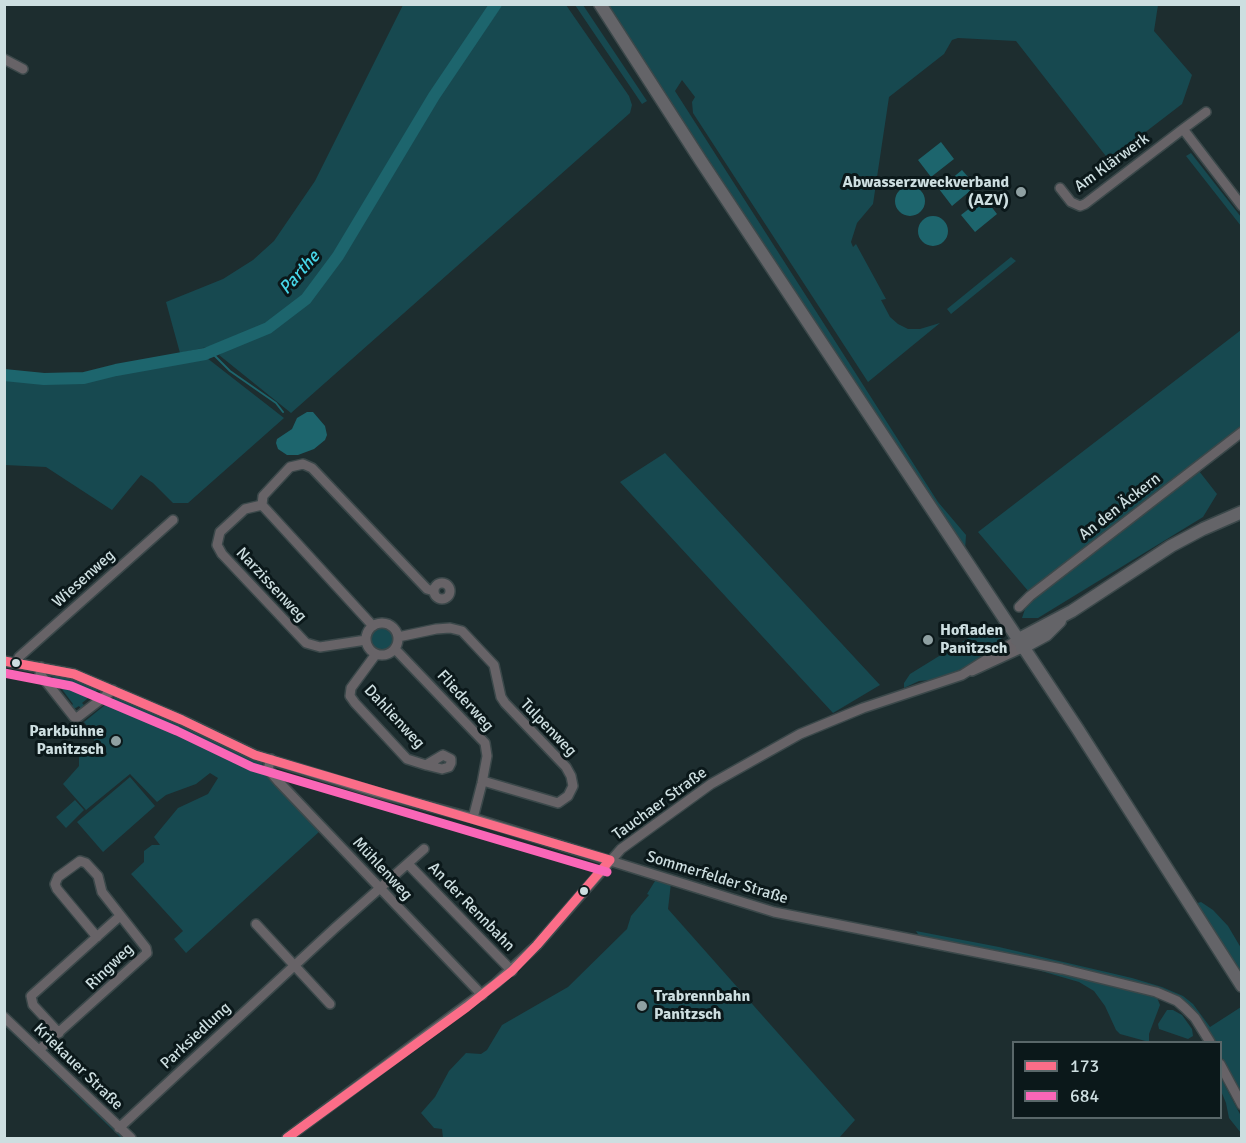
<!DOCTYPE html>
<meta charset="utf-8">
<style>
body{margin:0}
#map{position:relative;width:1246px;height:1143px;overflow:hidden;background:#1d2d2f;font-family:Signika,sans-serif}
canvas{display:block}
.frame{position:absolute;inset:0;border:6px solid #cddee0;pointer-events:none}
.legend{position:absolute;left:1012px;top:1041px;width:210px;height:78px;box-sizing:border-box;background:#0b181a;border:2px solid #596769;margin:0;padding:8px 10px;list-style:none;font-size:18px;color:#cddee0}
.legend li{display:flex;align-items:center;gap:12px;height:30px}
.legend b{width:30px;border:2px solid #596769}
</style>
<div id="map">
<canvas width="1246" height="1143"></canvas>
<div class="frame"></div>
<ul class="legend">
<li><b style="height:8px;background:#fb6d88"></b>173</li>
<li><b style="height:8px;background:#fa66b7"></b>684</li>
</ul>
</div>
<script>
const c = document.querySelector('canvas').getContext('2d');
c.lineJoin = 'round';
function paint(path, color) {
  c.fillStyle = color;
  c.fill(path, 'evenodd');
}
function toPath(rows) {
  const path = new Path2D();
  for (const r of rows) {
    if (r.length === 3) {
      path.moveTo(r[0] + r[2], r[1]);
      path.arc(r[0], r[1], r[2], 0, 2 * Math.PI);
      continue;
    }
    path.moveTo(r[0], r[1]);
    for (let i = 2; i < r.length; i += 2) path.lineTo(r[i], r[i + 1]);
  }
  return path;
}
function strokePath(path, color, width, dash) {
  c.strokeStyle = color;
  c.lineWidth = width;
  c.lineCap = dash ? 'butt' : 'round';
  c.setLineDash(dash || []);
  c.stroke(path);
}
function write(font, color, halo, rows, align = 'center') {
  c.font = font + ' Signika,sans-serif';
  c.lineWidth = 6;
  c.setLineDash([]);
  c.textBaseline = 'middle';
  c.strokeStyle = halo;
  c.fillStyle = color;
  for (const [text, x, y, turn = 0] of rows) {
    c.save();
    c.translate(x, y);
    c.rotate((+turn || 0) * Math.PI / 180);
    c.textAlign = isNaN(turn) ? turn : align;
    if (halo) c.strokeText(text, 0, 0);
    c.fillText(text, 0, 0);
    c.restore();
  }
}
paint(toPath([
 [403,5,491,5,475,27,327,265,304,296,262,326,230,342,180,353,166,302,223,279,253,260,274,241,315,181],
 [502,5,566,5,629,96,632,105,630,113,291,413,219,355,223,352,264,332,285,319,313,296,338,262,431,107],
 [575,5,583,5,647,101,642,104],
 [607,5,1158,5,1154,31,1192,75,1182,104,1109,160,1016,41,958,38,952,40,944,54,889,97,873,204,857,223,851,242,853,247,856,244,886,299,881,300,890,317,898,324,908,329,920,329,940,323,868,382,693,113,692,102,695,97,682,80,675,91,938,502,966,535,965,551],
 [1191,153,1241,217,1241,226,1186,156],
 [1011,257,1016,261,951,314,947,309],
 [1241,330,1241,427,1029,592,978,532],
 [207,358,284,418,188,503,173,503,153,483,141,475,112,510,46,467,5,465,5,378,39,382,85,381],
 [665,453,880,685,833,713,620,482],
 [1199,471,1217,494,1203,517,1038,618,1022,618,1026,606,1035,597],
 [382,639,12],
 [978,632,989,635,995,633,1003,636,995,648,962,669,931,680,919,681,904,688,904,683,910,674],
 [46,672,72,678,104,691,102,694,98,690,82,703,86,707,82,710,79,706,74,709,77,714,69,708,73,704,52,676,48,679],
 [116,696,261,761,266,772,320,831,186,953,174,939,183,931,131,874,144,862,144,851,152,845,160,845,154,837,178,808,208,794,218,778,210,773,196,784,166,795,157,802,130,774,86,810,63,784,79,766,79,756,94,743,94,735,84,722],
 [130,777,155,806,103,852,77,822],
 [75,800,84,810,66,828,56,817],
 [660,880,678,883,774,913,1029,964,1156,995,1160,1005,1149,1034,1149,1042,1120,1034,1116,1030,1105,1006,1094,991,1079,982,993,957,769,912,671,883,668,909,855,1120,839,1138,443,1138,442,1129,434,1128,421,1113,435,1097,449,1071,466,1053,481,1054,487,1050,502,1025,568,987,627,929,631,916,649,895,647,894,655,881],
 [1201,902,1213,910,1228,926,1241,948,1241,982,1194,904],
 [916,931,999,947,1132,978,1162,987,1183,996,1193,1004,1210,1027,1241,1007,1241,1097,1221,1056,1220,1042,1213,1042,1194,1012,1109,977,1034,958,919,936],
 [1167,1010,1173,1010,1182,1015,1192,1029,1193,1036,1188,1039,1159,1029,1158,1024],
 [4,1021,128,1138,121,1138,116,1133,5,1026],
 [1221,1078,1241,1116,1241,1133,1229,1118,1226,1103,1221,1091]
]), '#174950');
paint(toPath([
 [941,142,954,159,931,177,918,160],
 [962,170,976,186,952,206,939,189],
 [910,201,15],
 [984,197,997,214,975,232,961,215],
 [933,231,15],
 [307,412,313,412,325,426,327,435,325,440,314,449,298,455,287,455,278,449,276,443,277,439,292,429,297,418]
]), '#1d656d');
strokePath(toPath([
 [211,352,230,371,276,403,283,412]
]), '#1d656d', 2);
strokePath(toPath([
 [4,375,44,379,84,378,116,370,205,354,268,328,306,299,338,256,434,96,496,4]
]), '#1d656d', 12);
const minor = toPath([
 [4,59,23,69],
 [1183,129,1206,112],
 [1060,188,1071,202,1080,206,1085,204,1183,129,1242,206],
 [262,505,245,509,220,532,217,545,222,554,306,643,320,647,366,640],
 [262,505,263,496,290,467,303,464,312,468,427,589,434,591],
 [262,505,373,626],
 [442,591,8],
 [1019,607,1030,596,1242,432],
 [382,639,16],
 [398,637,436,629,450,628,462,631,494,665,501,697,505,703,566,767,571,776,573,786,568,796,558,803,483,781],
 [395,649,485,743,487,756,482,783,473,818],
 [376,654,351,688,350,696,355,703,407,759,426,765],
 [4,661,74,674,182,720,255,755,375,792,473,818,774,912,1062,969,1156,992,1177,1001,1185,1008,1195,1018,1210,1042],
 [18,662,19,657,173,520],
 [41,667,40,674,74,717,78,717,113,690],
 [972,671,1022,648],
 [443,755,451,759,451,763,449,767,442,769,426,765,443,755],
 [271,759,268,769,279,782,482,995],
 [408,864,512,971],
 [256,924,330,1004],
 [4,1017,131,1138],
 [59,1033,33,1005,31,996,120,916],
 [39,1050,147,953,146,948,102,892,98,876,86,863,80,861,58,877,55,884,57,889,97,937],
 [1220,1064,1242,1105],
 [119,1128,335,928,424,849],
 [287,1138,496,983,537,945,621,849,711,784,800,734,863,708,962,675,1017,640]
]);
const major = toPath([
 [600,4,701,161,1077,728,1242,986],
 [1017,640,1072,611,1171,546,1203,529,1242,512],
 [1022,648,1046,635,1060,621]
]);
strokePath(minor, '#3b484a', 12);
strokePath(major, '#3b484a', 15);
strokePath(minor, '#676367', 9);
strokePath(major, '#646468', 12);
strokePath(toPath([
 [4,661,74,674,182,720,255,755,610,860,537,945,512,971,467,1007,287,1138]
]), '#fb6d88', 9);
strokePath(toPath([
 [4,673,71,686,177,731,252,767,607,872]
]), '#fa66b7', 9);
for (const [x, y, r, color] of [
 [1021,192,6,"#8fa0a2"],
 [928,640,6,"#8fa0a2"],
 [16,663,5,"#cddee0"],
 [116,741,6,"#8fa0a2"],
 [584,891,5,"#cddee0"],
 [642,1006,6,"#8fa0a2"]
]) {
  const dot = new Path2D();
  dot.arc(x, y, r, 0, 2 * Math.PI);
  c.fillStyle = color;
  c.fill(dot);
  strokePath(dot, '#0b181a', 2);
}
write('16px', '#cddee0', '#0b181a', [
 ["Am Klärwerk",1112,163,-36],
 ["An den Äckern",1120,507,-38],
 ["Wiesenweg",84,579,-42],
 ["Narzissenweg",271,585,47],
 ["Fliederweg",465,701,48],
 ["Dahlienweg",394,717,47],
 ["Tulpenweg",548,728,46],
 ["Tauchaer Straße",660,804,-36],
 ["Mühlenweg",382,869,47],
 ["Sommerfelder Straße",717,878,17],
 ["An der Rennbahn",471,907,46],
 ["Ringweg",110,967,-44],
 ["Parksiedlung",196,1036,-43],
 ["Kriekauer Straße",78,1067,44]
]);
write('bold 16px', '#cddee0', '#0b181a', [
 ["Abwasserzweckverband",1009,183],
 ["(AZV)",1009,201],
 ["Hofladen",940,631,"left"],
 ["Panitzsch",940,649,"left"],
 ["Parkbühne",104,732],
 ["Panitzsch",104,750],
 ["Trabrennbahn",654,997,"left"],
 ["Panitzsch",654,1015,"left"]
], 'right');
write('italic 18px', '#47d7e9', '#0b181a', [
 ["Parthe",300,273,-49]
]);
</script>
